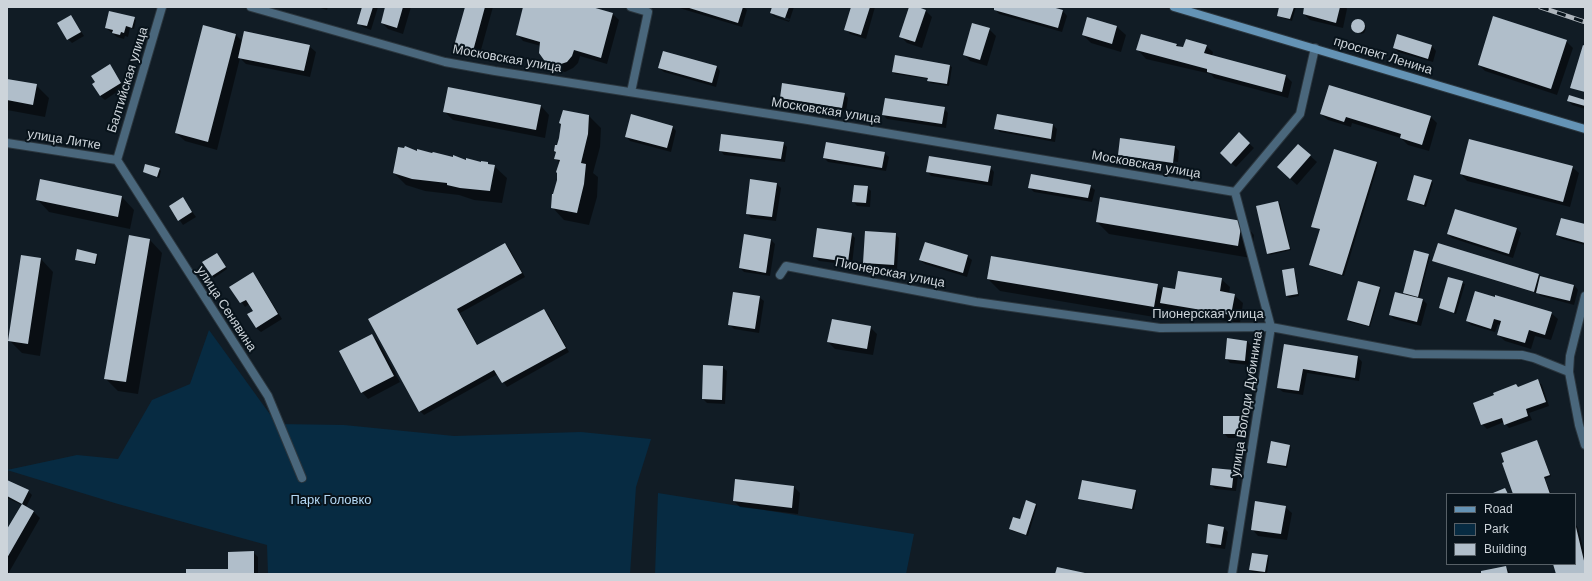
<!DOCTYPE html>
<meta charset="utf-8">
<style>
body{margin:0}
#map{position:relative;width:1592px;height:581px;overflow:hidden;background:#111c25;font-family:Helvetica,sans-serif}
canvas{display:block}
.frame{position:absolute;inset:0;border:8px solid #cdd4da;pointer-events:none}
.legend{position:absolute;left:1446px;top:493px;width:130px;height:72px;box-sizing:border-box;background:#08131b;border:1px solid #576067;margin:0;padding:5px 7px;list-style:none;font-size:12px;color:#cdd4da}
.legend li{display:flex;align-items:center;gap:8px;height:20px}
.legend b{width:20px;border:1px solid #576067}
</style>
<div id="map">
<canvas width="1592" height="581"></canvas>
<div class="frame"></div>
<ul class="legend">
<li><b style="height:5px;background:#6493b5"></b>Road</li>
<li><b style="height:11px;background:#072b42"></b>Park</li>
<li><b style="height:11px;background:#b0beca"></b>Building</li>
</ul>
</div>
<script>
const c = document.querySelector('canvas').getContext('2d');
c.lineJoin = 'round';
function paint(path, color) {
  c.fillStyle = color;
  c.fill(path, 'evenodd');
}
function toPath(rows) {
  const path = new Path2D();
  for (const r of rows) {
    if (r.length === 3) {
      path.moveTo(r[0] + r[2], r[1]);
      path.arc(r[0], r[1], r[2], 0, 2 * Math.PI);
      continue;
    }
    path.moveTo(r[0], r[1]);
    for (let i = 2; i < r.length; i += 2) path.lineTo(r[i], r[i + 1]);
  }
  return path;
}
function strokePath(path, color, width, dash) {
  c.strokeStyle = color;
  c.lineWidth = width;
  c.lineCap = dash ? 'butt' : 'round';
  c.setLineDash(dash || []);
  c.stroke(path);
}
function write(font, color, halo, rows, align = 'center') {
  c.font = font + ' Helvetica,sans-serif';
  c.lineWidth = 4;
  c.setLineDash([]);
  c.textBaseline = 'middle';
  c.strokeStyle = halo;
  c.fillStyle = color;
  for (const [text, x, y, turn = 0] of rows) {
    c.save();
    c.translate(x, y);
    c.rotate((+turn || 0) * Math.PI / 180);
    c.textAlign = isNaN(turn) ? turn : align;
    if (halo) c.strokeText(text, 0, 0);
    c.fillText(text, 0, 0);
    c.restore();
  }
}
paint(toPath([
 [209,330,277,424,344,425,454,436,581,432,651,439,636,487,630,574,268,574,267,545,118,504,7,470,77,455,118,459,152,400,190,384],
 [658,493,914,534,906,574,655,574]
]), '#072b42');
paint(toPath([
 [317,7,328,7,327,10],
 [363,7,378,7,371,30,363,27,359,23],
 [386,7,411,7,403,34,388,29,382,23],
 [466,7,493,7,479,57,461,52,455,46],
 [524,7,589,7,612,13,619,20,607,64,580,56,578,63,573,68,565,72,557,70,545,60,541,46,523,41,517,34],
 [676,7,744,7,747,10,742,27],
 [773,7,794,7,789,22,775,17,771,13],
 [775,14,790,19,790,21,775,16],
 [852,7,875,7,866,39,850,34,846,29],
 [910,7,926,11,932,17,922,48,907,43,900,36],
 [995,7,1048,7,1063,11,1067,16,1062,32,999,14,995,9],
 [1277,7,1296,7,1292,21,1280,17,1278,15,1280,8],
 [1305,7,1346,7,1347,9,1343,28,1310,20,1304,14],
 [71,16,84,36,72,43,68,39],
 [134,18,136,20,134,29,130,28,128,37,125,36,124,39,117,37,106,28],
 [1088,18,1117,27,1126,35,1121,52,1091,43,1083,35],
 [1358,20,1365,24,1366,29,1364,33,1361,34,1353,30,1351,25,1354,21],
 [989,29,996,36,987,66,970,61,964,54],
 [236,35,243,42,309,46,316,52,310,77,246,64,240,58,217,150,185,141,176,133],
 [1398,36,1432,46,1436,51,1433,62,1398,52,1394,47],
 [1566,41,1573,48,1557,95,1485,71,1479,65],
 [1177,44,1179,47,1184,49,1206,46,1213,52,1212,56,1286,76,1292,82,1288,98,1214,78,1211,74,1146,59,1138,50],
 [109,66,124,87,105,100,100,96],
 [716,66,720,71,716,87,664,72,659,68],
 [950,66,952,67,949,86,930,83,929,79,895,74,893,72],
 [7,80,36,85,49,98,45,117,7,110],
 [844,94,848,98,846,112,785,102,781,98],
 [1568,100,1585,101,1585,109,1572,105],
 [541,106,549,115,545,138,453,120,444,111],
 [944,108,948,113,946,128,887,119,883,115],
 [1321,114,1431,117,1437,123,1429,151,1408,145,1401,138,1352,123,1351,127,1328,120],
 [998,115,1053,125,1057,129,1055,142,1000,132,996,128],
 [589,116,601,128,600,147,593,173,598,177,597,197,589,225,564,220,552,207,560,163,555,158,557,153,555,151,560,138,561,117],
 [672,126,676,131,671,152,630,141,626,136],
 [1239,134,1254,148,1236,167,1225,158],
 [1121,139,1175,147,1179,151,1178,162,1122,154,1122,156,1177,164,1177,166,1123,158,1119,154],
 [783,143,787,147,785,162,724,155,720,150],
 [1298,145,1317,162,1297,185,1285,174],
 [414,151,475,161,482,163,482,162,494,166,507,178,502,203,474,200,459,195,425,191,406,185,394,173],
 [884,153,889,157,886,171,828,162,824,158],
 [1376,163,1378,165,1344,276,1312,267,1310,265,1321,230,1312,226],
 [990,167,994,172,992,186,931,176,927,171],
 [1572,167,1579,173,1570,207,1467,181,1461,174],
 [159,169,161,171,159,178,144,172],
 [41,180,122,197,134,210,130,229,49,212,37,199],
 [1431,181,1433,183,1426,207,1408,200],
 [777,184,781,188,776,221,751,218,747,213],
 [1090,186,1095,190,1092,202,1034,192,1029,187],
 [867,187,871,191,870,207,857,206,853,201],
 [183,199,196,217,183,225,170,206],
 [1278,202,1280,204,1291,250,1270,255,1268,254],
 [1097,222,1242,222,1254,235,1251,258,1109,234],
 [1585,225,1585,245,1562,239,1557,235],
 [1517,229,1521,233,1513,258,1452,238,1448,234],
 [851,234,855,238,852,265,819,261,814,257],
 [895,234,899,238,897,269,868,267,864,263],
 [745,235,771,240,775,244,770,276,744,272,740,268],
 [150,240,162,253,138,394,118,391,105,378],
 [505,244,509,248,525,277,460,313,478,346,544,310,548,314,569,352,507,387,498,374,424,415,420,411,369,319],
 [1439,244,1539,275,1541,277,1574,285,1578,290,1574,305,1541,296,1536,291,1536,293,1435,262,1434,261],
 [96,255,98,256,96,265,78,261,76,260],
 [1428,255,1430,257,1419,299,1423,300,1427,304,1421,326,1394,319,1390,315,1407,296,1404,292],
 [218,256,227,269,214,278,204,262],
 [967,256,972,260,967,277,925,264,920,260],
 [41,259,53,272,40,356,22,353,9,340],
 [1294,269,1295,271,1299,296,1289,298,1287,296,1283,271],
 [253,274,257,278,282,319,261,332,256,328,254,311,249,304,245,307,231,287],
 [1449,278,1465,284,1456,314,1440,308],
 [988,279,1157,285,1163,292,1221,279,1230,287,1229,294,1234,295,1243,303,1240,323,1170,312,1168,309,1166,319,1000,291],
 [1379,288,1381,290,1370,327,1350,322,1348,320],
 [759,297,764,301,759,333,734,329,730,325],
 [1495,298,1551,313,1558,319,1551,340,1535,336,1531,349,1505,341,1498,335,1501,325,1498,324,1495,332,1471,325,1467,321],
 [870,327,877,334,873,355,835,349,828,342],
 [371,335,378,341,400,382,368,399,362,392],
 [1247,341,1251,346,1249,365,1230,363,1226,358],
 [1285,346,1358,357,1362,362,1359,381,1307,373,1303,395,1283,392,1278,388],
 [722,367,727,371,725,404,707,403,703,399],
 [1537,380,1542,385,1549,406,1529,413,1532,420,1509,428,1504,422,1487,429,1482,424,1518,387],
 [1242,417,1246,422,1245,438,1228,438,1224,433],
 [1537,441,1551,476,1545,479,1551,494,1514,494],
 [1289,446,1291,447,1287,468,1270,464,1268,462],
 [1233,471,1238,475,1236,491,1215,489,1211,485],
 [7,481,28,491,32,495,26,507,34,512,40,518,8,574,7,531,22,505,7,498],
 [794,487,800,493,798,514,740,507,734,501],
 [1135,491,1137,493,1134,510,1081,500,1079,498],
 [1036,504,1037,506,1028,536,1012,531,1011,529],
 [1285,507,1292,513,1287,540,1258,536,1252,529],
 [1575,524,1578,528,1585,555,1585,574,1557,574,1554,564,1575,564],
 [1224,528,1228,532,1225,549,1211,547,1207,542],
 [253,552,258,557,258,574,187,574,229,570],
 [1267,556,1269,558,1267,574,1252,572,1250,570],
 [1506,567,1511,574,1482,574]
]), '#0007');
paint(toPath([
 [362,7,373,7,367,26,357,24],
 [385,7,403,7,397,28,381,23],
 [465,7,485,7,473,51,454,46],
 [523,7,592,7,613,13,601,58,574,50,572,56,567,62,558,65,550,64,544,60,539,53,540,42,516,35],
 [686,7,743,7,738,23],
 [772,7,789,7,785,18,770,13],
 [851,7,870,7,861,35,844,30],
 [909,7,918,7,926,10,915,42,899,37],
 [994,7,1052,7,1063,10,1058,28,994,10],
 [1279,7,1294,7,1290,19,1277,16],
 [1304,7,1340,7,1336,23,1303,14],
 [109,11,135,17,132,28,126,26,124,33,121,32,120,35,112,33,113,30,105,28],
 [71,15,81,32,67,40,57,23],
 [1493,16,1567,40,1551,89,1478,65],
 [1087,17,1117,26,1112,44,1082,35],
 [1358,26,7],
 [972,23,990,28,980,60,963,55],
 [203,25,236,34,208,142,175,133],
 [244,31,310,45,304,71,238,58],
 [1141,34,1177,44,1176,46,1183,47,1186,39,1207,45,1204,53,1286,75,1282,92,1207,72,1207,69,1136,50],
 [1397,34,1432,45,1428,59,1393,48],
 [1583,45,1585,46,1585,92,1570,88],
 [663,51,717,66,712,83,658,68],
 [895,55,950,65,947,84,927,81,928,78,892,72],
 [110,64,121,83,100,96,92,84,95,82,91,76],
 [7,79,37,84,33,105,7,100],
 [782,83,845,93,842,108,780,98],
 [1329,85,1431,116,1422,145,1400,138,1401,134,1346,117,1344,122,1320,114],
 [448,87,541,105,536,130,443,112],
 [1569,95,1585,100,1585,106,1567,101],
 [885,98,945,107,942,124,882,115],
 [563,110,589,115,588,134,581,163,586,164,584,184,577,213,551,208,552,194,553,194,557,180,557,173,556,172,560,160,554,159,556,152,554,151,555,145,557,145,559,138,561,124,559,123],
 [631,114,673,126,667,148,625,137],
 [997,114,1053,124,1051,139,994,129],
 [1239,132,1250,143,1231,164,1220,153],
 [721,134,784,142,781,159,719,151],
 [1120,138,1175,146,1173,163,1118,155],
 [1469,139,1573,166,1563,202,1460,174],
 [826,142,885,152,882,168,823,158],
 [1298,144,1311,155,1290,179,1277,167],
 [405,146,417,151,417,149,432,153,433,152,453,157,453,155,466,160,466,158,481,162,481,161,488,162,488,164,495,165,490,191,460,188,447,185,447,183,412,179,393,173,398,147,404,148],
 [1334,149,1377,162,1342,275,1309,265,1320,229,1311,227],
 [929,156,991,166,988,182,926,172],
 [145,164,160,168,157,177,143,172],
 [1031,174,1091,185,1088,198,1028,188],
 [1414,175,1432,180,1424,205,1407,200],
 [40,179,122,196,118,217,36,200],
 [750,179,777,183,772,217,746,214],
 [854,185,868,186,866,203,852,202],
 [183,197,192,212,178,221,169,206],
 [1100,197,1242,221,1238,246,1096,222],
 [1278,201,1290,249,1267,254,1256,206],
 [1455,209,1517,228,1509,254,1447,234],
 [1561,218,1585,224,1585,243,1556,235],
 [817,228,852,233,848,262,813,257],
 [865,231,896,233,894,265,863,263],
 [744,234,771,239,766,273,739,268],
 [129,235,150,239,126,382,104,379],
 [925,242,968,255,963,273,919,260],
 [505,243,522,273,457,309,477,345,544,309,566,348,502,383,494,370,419,412,368,319],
 [1438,243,1539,274,1534,292,1432,261],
 [77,249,97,254,95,264,75,260],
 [1414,250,1429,254,1418,297,1403,293],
 [217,253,226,267,212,276,202,262],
 [21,255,41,258,28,344,8,341],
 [991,256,1158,284,1154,307,987,279],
 [1294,268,1298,294,1286,296,1282,270],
 [1178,271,1222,278,1220,291,1235,294,1231,315,1160,303,1163,287,1175,289],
 [253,272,278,314,256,328,247,314,253,311,246,300,240,303,229,287],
 [1540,276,1574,285,1570,301,1536,293],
 [1448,277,1463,281,1454,313,1439,308],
 [1358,281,1380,287,1369,326,1347,320],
 [1475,291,1495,297,1495,295,1552,312,1545,335,1529,330,1525,343,1497,335,1501,321,1494,319,1491,329,1466,321],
 [733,292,760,296,755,329,728,325],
 [1395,292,1423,299,1417,322,1389,315],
 [832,319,871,326,867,349,827,342],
 [372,334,394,376,361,393,339,351],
 [1227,338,1247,341,1245,361,1225,359],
 [1284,344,1358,356,1355,378,1303,369,1299,391,1277,388],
 [703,365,723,366,722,400,702,399],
 [1538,379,1546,402,1526,409,1528,416,1504,425,1502,418,1481,425,1473,403,1494,395,1493,393,1516,384,1518,387],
 [1223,416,1242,416,1241,434,1223,434],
 [1537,440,1550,475,1544,477,1550,494,1513,494,1502,463,1504,462,1501,453],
 [1271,441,1290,445,1286,466,1267,463],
 [1212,468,1234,470,1232,488,1210,485],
 [735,479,794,486,792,508,733,501],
 [7,480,29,490,22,504,7,496],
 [1082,480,1136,490,1132,509,1078,499],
 [1505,488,1508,494,1494,494,1493,493],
 [1026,500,1036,504,1026,535,1009,529,1013,517,1020,519],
 [1255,501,1286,506,1281,534,1251,530],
 [22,504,34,511,7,558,7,529],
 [1208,524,1224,527,1221,545,1206,543],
 [1576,527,1585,565,1585,574,1556,574,1553,564,1575,564],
 [254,551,254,574,186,574,186,569,228,569,228,552],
 [1252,553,1268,555,1265,572,1249,570],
 [1506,566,1508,574,1481,574,1481,571],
 [1057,567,1085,573,1085,574,1055,574]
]), '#b0beca');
const street = toPath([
 [251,7,445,62,495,71,808,120,1235,192,1300,114,1315,48],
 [631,92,648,12,631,7],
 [7,143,117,160],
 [117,160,268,396,302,478],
 [117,160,162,7],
 [780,275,786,266,976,302,1160,328,1271,327,1414,354,1522,355,1534,358,1569,372],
 [1585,296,1570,356,1569,372,1579,425,1585,445],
 [1232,574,1271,327,1235,192]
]);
const secondary = toPath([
 [1174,7,1585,129]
]);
strokePath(street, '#2b363e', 10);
strokePath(secondary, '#2b363e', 10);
strokePath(street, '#4a677c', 8);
strokePath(secondary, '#6493b5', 8);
const rail = toPath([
 [1540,7,1585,22]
]);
strokePath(rail, '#aeb5bc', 4.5);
strokePath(rail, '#08131b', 3, [9]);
write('13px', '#cdd4da', '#08131b', [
 ["проспект Ленина",1383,56,17],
 ["Московская улица",507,59,10],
 ["Балтийская улица",128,80,-73],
 ["Московская улица",826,111,9],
 ["улица Литке",64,140,9],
 ["Московская улица",1146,165,10],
 ["Пионерская улица",890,273,11],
 ["улица Сенявина",226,309,57],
 ["Пионерская улица",1208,314],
 ["улица Володи Дубинина",1247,404,-81]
]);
write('13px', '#b5d9f5', '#08131b', [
 ["Парк Головко",331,500]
]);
</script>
